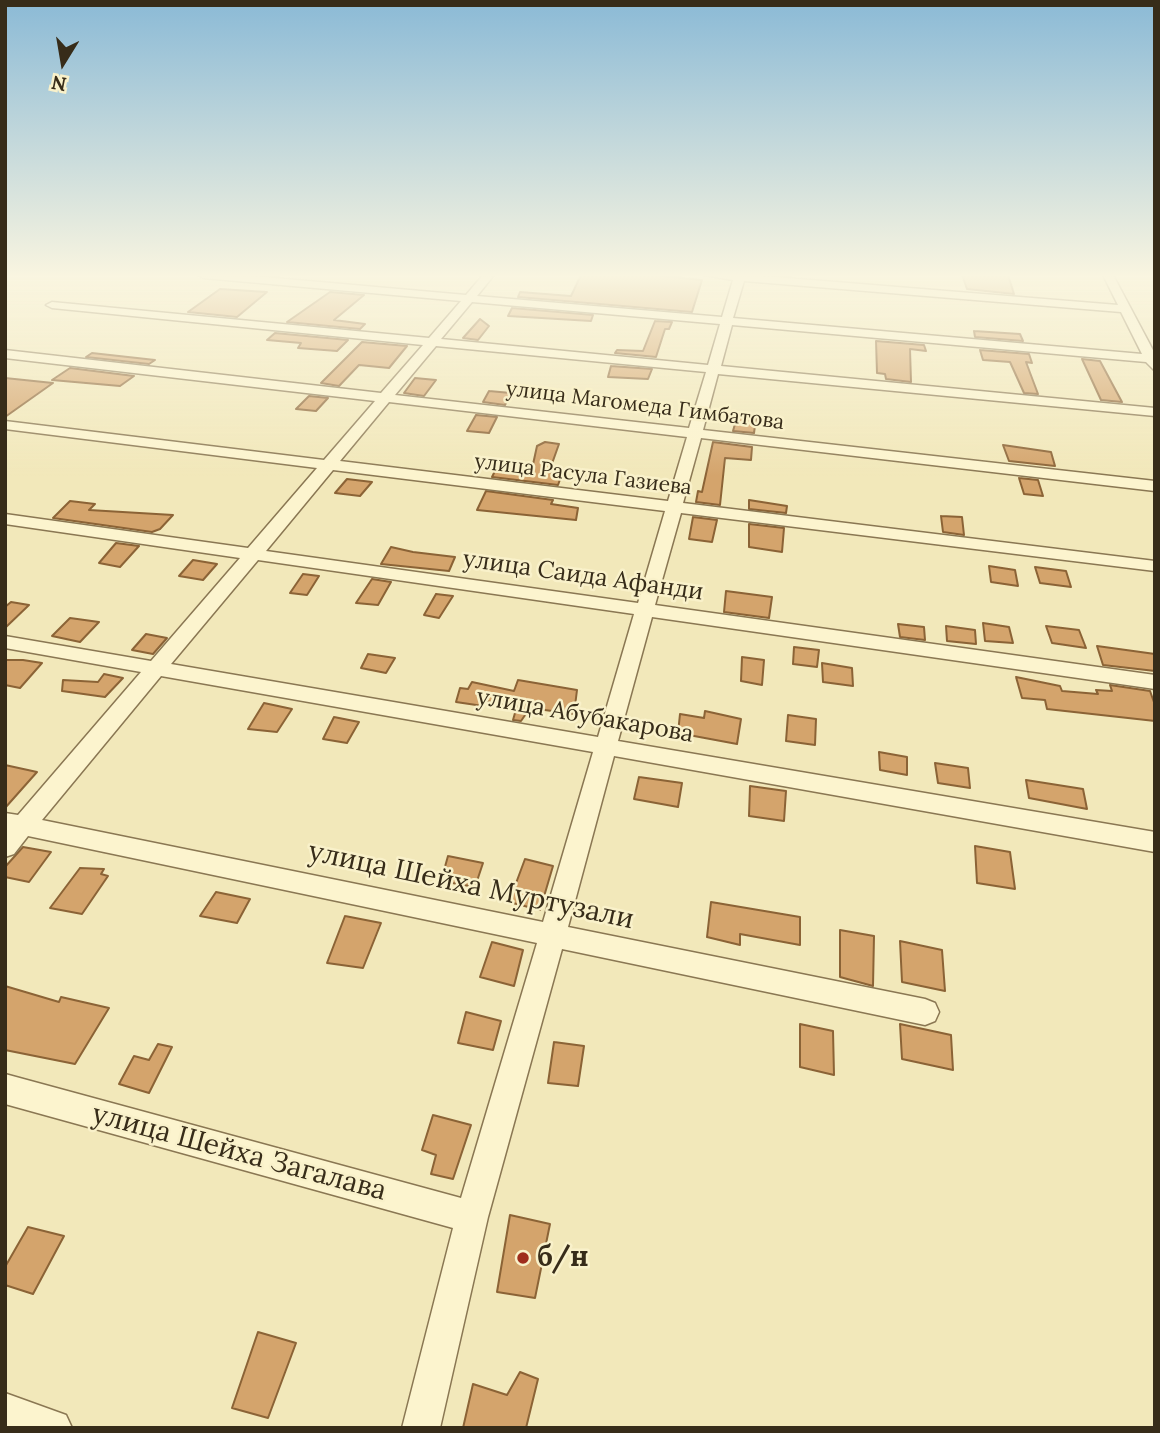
<!DOCTYPE html>
<meta charset="utf-8">
<style>
body{margin:0}
#map{position:relative;width:1160px;height:1433px;overflow:hidden;background:#f2e8ba;font-family:Lora,serif}
canvas{display:block}
.frame{position:absolute;inset:0;border:7px solid #372c19;pointer-events:none}
.north{position:absolute;left:28px;top:28px;width:70px;height:70px;-webkit-text-stroke:5px #f9f1ca;paint-order:stroke;rotate:191deg;font-size:19px;font-weight:700;line-height:28px;text-align:center;color:#372c19}
.north::after{content:'';display:block;margin:auto;width:24px;height:32px;background:#372c19;clip-path:polygon(50% 0,100% 100%,50% 72%,0 100%)}
</style>
<div id="map">
<canvas width="1160" height="1433"></canvas>
<div class="frame"></div>
<div class="north">N</div>
</div>
<script>
const c = document.querySelector('canvas').getContext('2d');
c.lineJoin = 'round';
function paint(path, color) {
  c.fillStyle = color;
  c.fill(path, 'evenodd');
}
function toPath(rows) {
  const path = new Path2D();
  for (const r of rows) {
    path.moveTo(r[0], r[1]);
    for (let i = 2; i < r.length; i += 2) path.lineTo(r[i], r[i + 1]);
  }
  return path;
}
function strokePath(path, color, width, dash) {
  c.strokeStyle = color;
  c.lineWidth = width;
  c.lineCap = dash ? 'butt' : 'round';
  c.setLineDash(dash || []);
  c.stroke(path);
}
function write(font, color, halo, rows, align = 'center') {
  c.font = font + ' Lora,serif';
  c.lineWidth = 5;
  c.setLineDash([]);
  c.textBaseline = 'middle';
  c.strokeStyle = halo;
  c.fillStyle = color;
  for (const [text, x, y, turn = 0] of rows) {
    c.save();
    c.translate(x, y);
    c.rotate((+turn || 0) * Math.PI / 180);
    c.textAlign = isNaN(turn) ? turn : align;
    if (halo) c.strokeText(text, 0, 0);
    c.fillText(text, 0, 0);
    c.restore();
  }
}
const building = toPath([
 [581,275,653,275,702,280,692,312,518,297,520,292,571,296,581,275],
 [962,275,1008,275,1014,294,967,289,962,275],
 [220,289,267,292,237,317,188,312,220,289],
 [330,292,364,295,334,320,365,324,360,329,287,322,330,292],
 [512,308,593,315,591,321,508,316,512,308],
 [480,319,489,326,478,340,463,338,480,319],
 [655,321,672,322,669,329,665,329,656,357,615,353,617,350,643,351,655,321],
 [974,331,1020,334,1023,341,975,337,974,331],
 [275,333,348,340,337,351,298,348,301,343,267,340,275,333],
 [876,341,924,345,926,351,910,349,911,382,886,379,885,374,877,373,876,341],
 [362,342,407,346,389,368,359,365,339,386,321,383,362,342],
 [980,350,1029,354,1032,363,1026,362,1038,394,1024,393,1010,362,983,360,980,350],
 [92,353,155,360,149,364,86,357,92,353],
 [1082,359,1100,361,1122,402,1101,400,1082,359],
 [611,366,652,369,648,379,608,377,611,366],
 [70,368,134,376,120,386,52,380,70,368],
 [5,378,53,383,5,417,5,378],
 [415,378,436,380,424,396,404,393,415,378],
 [489,391,511,393,505,405,483,402,489,391],
 [309,396,328,398,316,411,296,409,309,396],
 [476,415,497,417,489,433,467,431,476,415],
 [737,417,756,419,754,433,733,431,737,417],
 [545,442,559,444,549,472,562,474,558,485,492,477,496,469,532,469,537,446,545,442],
 [713,442,752,447,751,460,725,458,720,505,696,502,698,491,702,492,713,442],
 [1003,445,1051,452,1055,466,1009,461,1003,445],
 [1019,478,1038,480,1043,496,1024,494,1019,478],
 [347,479,372,482,360,496,335,493,347,479],
 [486,491,553,500,551,504,578,508,576,520,477,510,486,491],
 [749,500,787,506,786,513,749,509,749,500],
 [70,501,95,504,89,510,173,515,160,529,152,532,53,518,70,501],
 [941,516,962,517,964,535,943,532,941,516],
 [693,517,717,520,712,542,689,539,693,517],
 [749,524,784,528,782,552,749,547,749,524],
 [116,543,139,546,120,567,99,563,116,543],
 [391,547,413,552,455,557,449,571,381,564,391,547],
 [193,560,217,564,203,580,179,576,193,560],
 [989,566,1015,570,1018,586,991,582,989,566],
 [1035,567,1066,571,1071,587,1040,583,1035,567],
 [303,574,319,576,307,595,290,593,303,574],
 [372,579,391,582,378,605,356,603,372,579],
 [726,591,772,597,769,618,724,612,726,591],
 [436,594,453,596,439,618,424,615,436,594],
 [11,602,29,605,5,628,5,607,11,602],
 [70,618,99,622,80,642,52,636,70,618],
 [983,623,1009,627,1013,643,985,641,983,623],
 [898,624,924,627,925,640,900,637,898,624],
 [946,626,975,630,976,644,947,641,946,626],
 [1046,626,1079,630,1086,648,1052,643,1046,626],
 [146,634,167,638,153,654,132,650,146,634],
 [1097,646,1155,654,1155,671,1103,665,1097,646],
 [794,647,819,650,817,667,793,664,794,647],
 [368,654,395,658,386,673,361,668,368,654],
 [742,657,764,660,762,685,741,681,742,657],
 [5,660,23,660,42,663,20,688,5,685,5,660],
 [822,663,852,668,853,686,823,682,822,663],
 [104,674,123,678,105,697,62,691,63,680,98,682,104,674],
 [1016,677,1060,686,1062,691,1098,694,1096,690,1112,691,1110,685,1150,691,1155,705,1155,721,1047,709,1045,700,1022,698,1016,677],
 [518,680,577,690,574,714,530,708,521,721,513,720,517,706,485,701,483,706,456,702,460,688,468,689,472,682,514,691,518,680],
 [264,703,292,709,277,732,248,729,264,703],
 [705,711,741,719,737,744,678,733,680,714,704,718,705,711],
 [788,715,816,719,815,745,786,741,788,715],
 [334,717,359,722,347,743,323,739,334,717],
 [879,752,907,757,907,775,880,770,879,752],
 [935,763,968,768,970,788,938,783,935,763],
 [5,765,37,772,5,808,5,765],
 [639,777,682,783,678,807,634,799,639,777],
 [1026,780,1083,789,1087,809,1029,798,1026,780],
 [750,786,786,791,784,821,749,816,750,786],
 [975,846,1010,852,1015,889,977,883,975,846],
 [23,847,51,852,29,882,5,877,5,867,23,847],
 [448,856,483,863,475,887,441,881,448,856],
 [525,859,553,866,540,910,509,902,525,859],
 [80,868,104,869,101,874,108,876,82,914,50,908,80,868],
 [216,892,250,899,237,923,200,916,216,892],
 [711,902,800,917,800,945,740,934,740,945,707,937,711,902],
 [345,916,381,923,363,968,327,963,345,916],
 [840,930,874,936,873,986,840,977,840,930],
 [900,941,942,950,945,991,902,982,900,941],
 [492,942,523,950,514,986,480,977,492,942],
 [5,986,59,1002,61,997,109,1008,75,1064,5,1050,5,986],
 [466,1012,501,1021,493,1050,458,1043,466,1012],
 [800,1024,833,1031,834,1075,800,1067,800,1024],
 [900,1024,951,1035,953,1070,902,1059,900,1024],
 [554,1042,584,1046,578,1086,548,1083,554,1042],
 [158,1044,172,1047,149,1093,119,1084,134,1056,149,1060,158,1044],
 [433,1115,471,1125,453,1179,431,1174,436,1155,422,1150,433,1115],
 [510,1215,550,1224,535,1298,497,1292,510,1215],
 [28,1227,64,1236,33,1294,5,1285,5,1267,28,1227],
 [258,1332,296,1343,268,1418,232,1408,258,1332],
 [520,1372,538,1379,526,1428,463,1428,473,1384,507,1395,520,1372]
]);
paint(building, '#d4a46c');
strokePath(building, '#8b6336', 2);
const street = toPath([
 [198,275,241,275,466,295,483,275,494,275,477,296,722,317,733,280,704,275,750,275,1118,305,1103,275,1113,275,1155,354,1155,371,1146,362,732,325,721,366,1155,408,1155,416,718,374,703,430,1155,481,1155,491,701,438,683,503,1155,561,1155,571,681,513,655,605,1155,675,1155,689,652,617,618,741,1155,832,1155,852,614,756,568,927,925,999,935,1003,939,1012,935,1021,925,1025,562,949,488,1217,440,1428,402,1428,453,1228,5,1104,5,1074,461,1198,537,943,28,836,14,854,5,857,5,813,18,815,141,672,5,648,5,636,151,661,240,558,5,524,5,514,248,548,317,468,5,429,5,421,324,460,375,401,5,358,5,350,381,393,423,345,52,308,46,305,52,302,429,338,461,301,203,278,198,275],
 [744,281,1121,312,1142,354,733,318,744,281],
 [472,302,720,324,708,365,441,339,472,302],
 [436,346,706,372,689,428,395,395,436,346],
 [389,402,687,437,668,501,340,461,389,402],
 [333,470,665,511,638,603,266,551,333,470],
 [258,560,634,614,598,737,171,664,258,560],
 [161,676,593,752,543,922,42,820,161,676],
 [5,1393,66,1415,72,1428,5,1428,5,1393]
]);
strokePath(street, '#8a7753', 3);
paint(street, '#fcf4ce');
const sky = c.createLinearGradient(0, 0, 0, 476);
sky.addColorStop(0, '#8bbad6');
sky.addColorStop(0.58, '#f9f5e0');
sky.addColorStop(1, '#f9f5e000');
c.fillStyle = sky;
c.fillRect(0, 0, 1160, 476);
for (const [x, y, r, color] of [
 [523,1258,7,"#9f2d1d"]
]) {
  const dot = new Path2D();
  dot.arc(x, y, r, 0, 2 * Math.PI);
  c.fillStyle = color;
  c.fill(dot);
  strokePath(dot, '#f9f1ca', 2.5);
}
write('21px', '#372c19', '#f9f1ca', [
 ["улица Магомеда Гимбатова",645,406,7],
 ["улица Расула Газиева",583,475,7]
]);
write('24px', '#372c19', '#f9f1ca', [
 ["улица Саида Афанди",583,576,8],
 ["улица Абубакарова",585,716,10]
]);
write('28px', '#372c19', '#f9f1ca', [
 ["улица Шейха Муртузали",471,886,12],
 ["улица Шейха Загалава",239,1153,15]
]);
write('bold 28px', '#372c19', '#f9f1ca', [
 ["б/н",537,1258]
], 'left');
</script>
